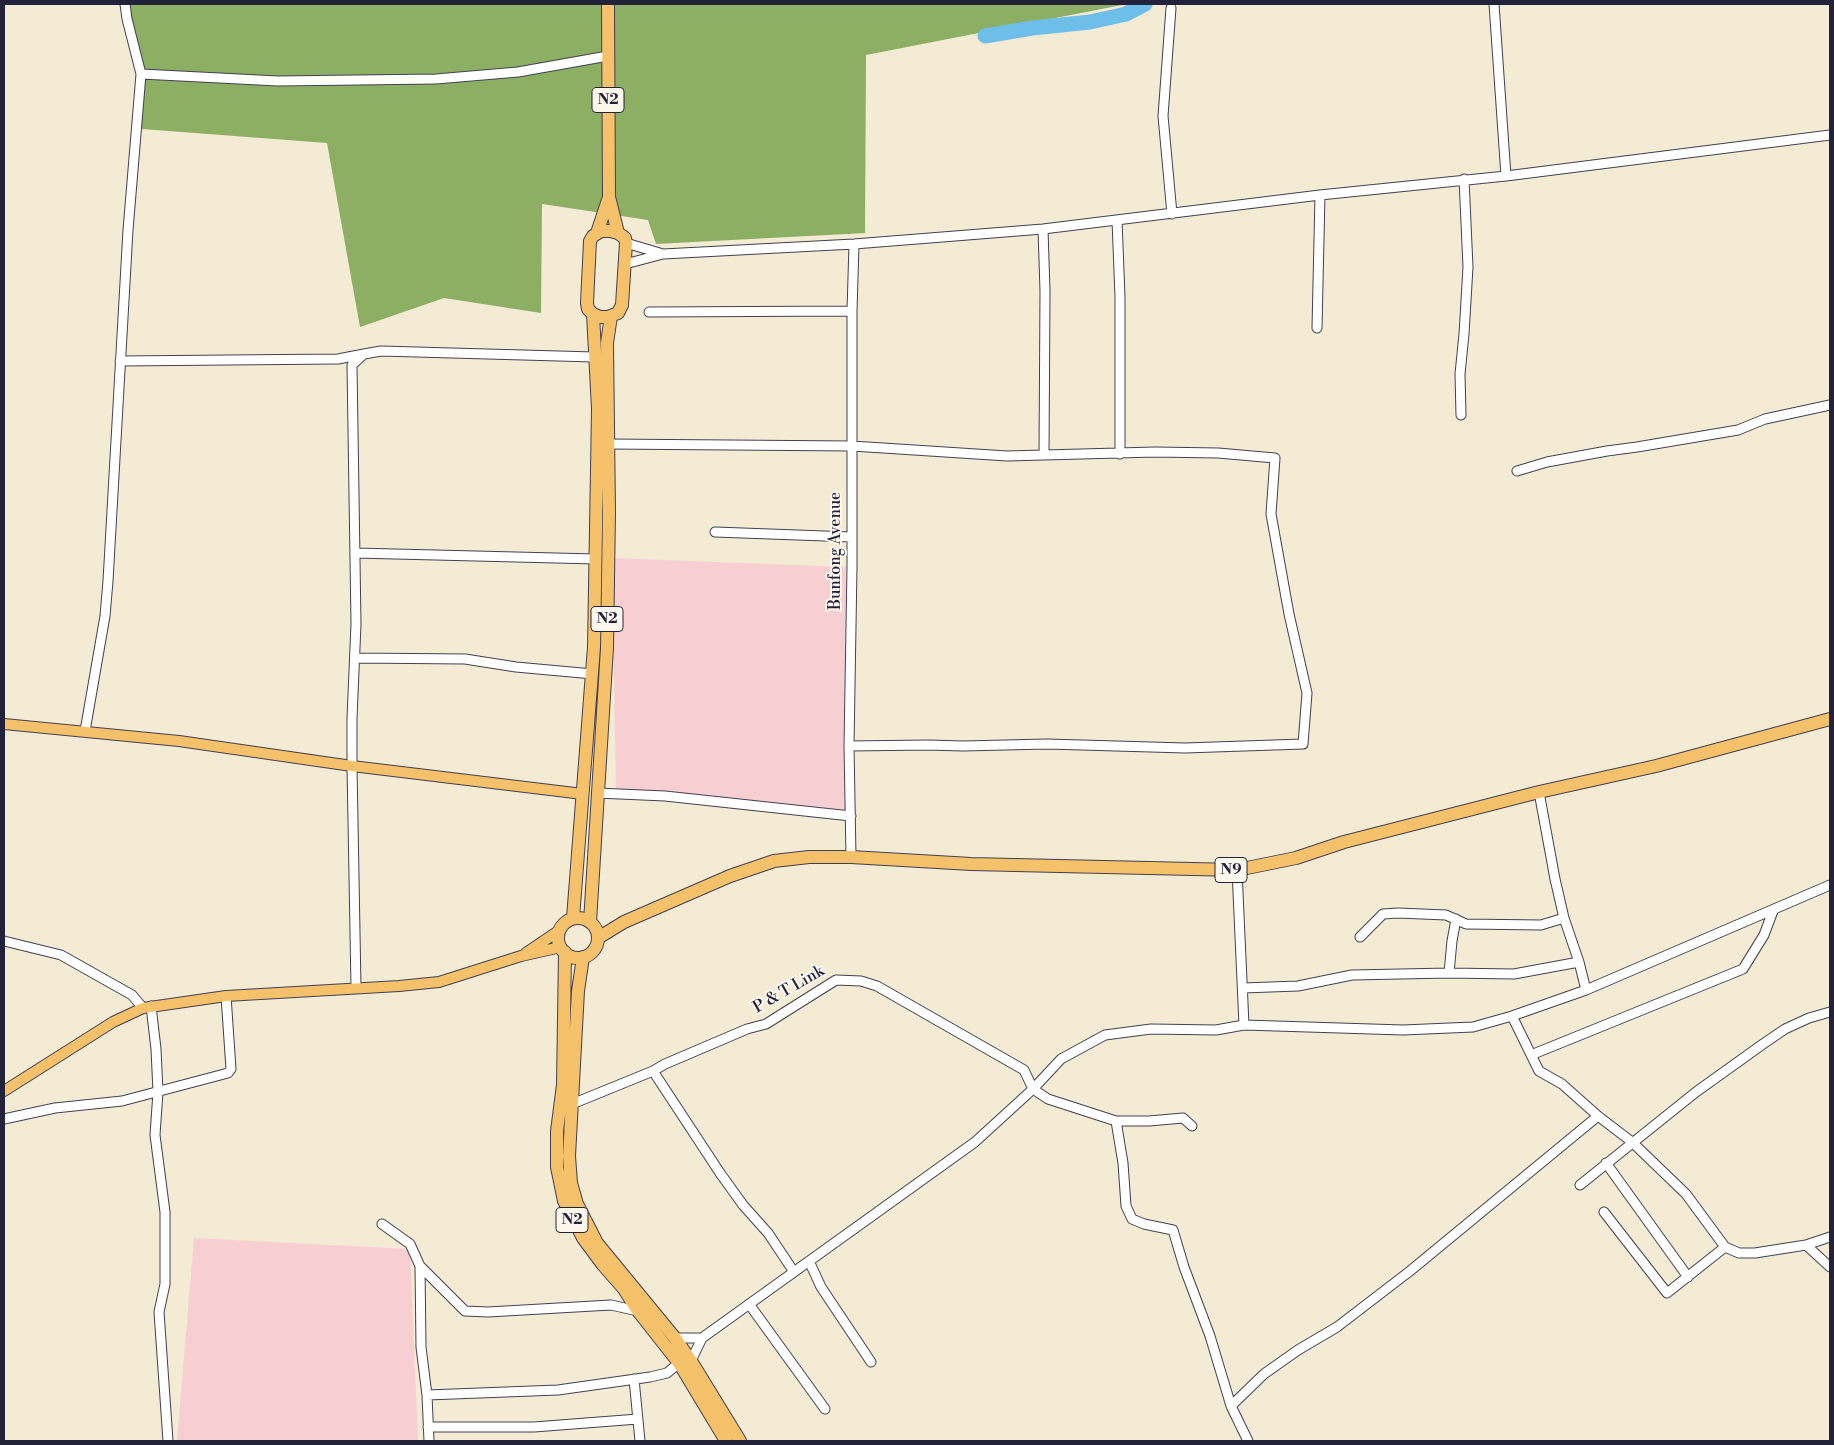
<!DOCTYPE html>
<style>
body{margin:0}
#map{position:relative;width:1834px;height:1445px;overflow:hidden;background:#f4ebd4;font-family:"Libre Bodoni",serif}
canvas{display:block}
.frame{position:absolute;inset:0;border:5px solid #22223b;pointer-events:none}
</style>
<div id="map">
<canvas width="1834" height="1445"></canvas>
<div class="frame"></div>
</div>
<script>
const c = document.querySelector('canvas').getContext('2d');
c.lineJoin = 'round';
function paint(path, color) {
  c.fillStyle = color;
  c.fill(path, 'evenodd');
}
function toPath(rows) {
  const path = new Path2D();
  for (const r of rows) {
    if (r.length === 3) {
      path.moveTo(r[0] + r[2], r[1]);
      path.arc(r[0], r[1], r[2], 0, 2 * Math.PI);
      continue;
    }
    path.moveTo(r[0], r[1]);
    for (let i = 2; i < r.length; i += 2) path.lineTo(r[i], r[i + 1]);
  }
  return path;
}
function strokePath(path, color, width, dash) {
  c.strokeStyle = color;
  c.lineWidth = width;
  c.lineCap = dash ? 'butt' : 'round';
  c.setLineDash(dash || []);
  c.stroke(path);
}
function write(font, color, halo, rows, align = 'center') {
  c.font = font + ' "Libre Bodoni",serif';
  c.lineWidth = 4;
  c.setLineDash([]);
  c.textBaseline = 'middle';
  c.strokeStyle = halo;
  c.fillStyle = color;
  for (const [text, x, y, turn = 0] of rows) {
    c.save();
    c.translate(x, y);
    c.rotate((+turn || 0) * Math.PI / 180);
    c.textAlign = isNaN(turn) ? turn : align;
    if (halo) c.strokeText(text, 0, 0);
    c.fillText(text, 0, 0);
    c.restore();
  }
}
paint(toPath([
 [612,558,846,567,845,816,616,792],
 [194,1238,410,1249,418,1441,177,1441]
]), '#f7cfd3');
paint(toPath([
 [126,4,1122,4,1122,5,866,55,865,233,656,244,648,220,542,204,541,313,444,298,360,327,327,143,142,129,141,74]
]), '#8caf64');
strokePath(toPath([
 [985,36,1032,28,1090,22,1126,14,1145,4]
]), '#6dbee8', 15);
const minor = toPath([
 [1494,4,1506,176],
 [1171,8,1163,116,1172,214],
 [141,74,278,81,436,79,518,72,608,56],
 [1117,220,1120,297,1120,454],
 [1043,229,1045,291,1044,455],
 [626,243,663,254],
 [625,264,663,254,854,244,1043,229,1320,195,1506,176,1830,135],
 [649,312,852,311],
 [1317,328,1320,195],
 [120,361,338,359,364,354],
 [1461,415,1460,374,1464,334,1468,267,1464,179],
 [608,444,852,446,1007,456,1155,452,1218,453,1275,458,1271,514,1289,614,1307,693,1303,744,1185,748,1047,744,963,746,928,745,849,746],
 [1517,471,1547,462,1607,451,1637,447,1738,430,1765,419,1830,405],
 [715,532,852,537],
 [355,553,596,559],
 [356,658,465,659,516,667,593,674],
 [85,731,105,616,108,581,128,230,141,74,127,19,125,4],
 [1539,792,1555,879,1564,918,1579,962,1586,990],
 [597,793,665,796,851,816],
 [851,857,849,746,852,567,852,311,854,244],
 [1237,870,1244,1025],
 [1360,937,1383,914,1398,913,1446,915,1466,924,1541,925,1564,918],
 [4,941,61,955,132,995,143,1008],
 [1449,973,1452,941,1456,919],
 [356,987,352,766,352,718,356,624,352,365,364,354,381,351,594,357],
 [1243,988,1298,986,1352,975,1449,973,1514,974,1579,962],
 [151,1006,156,1049,158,1092,155,1135,165,1212,165,1284,159,1312,168,1441],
 [1512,1016,1539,1071,1562,1084,1598,1116,1632,1142,1686,1194,1725,1247,1739,1253,1755,1253,1806,1245,1830,1267],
 [1531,1055,1743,969,1764,935,1773,911],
 [653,1071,720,1173,743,1205,768,1233,794,1272],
 [572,1104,653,1071,665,1064,747,1029,766,1024,836,980,861,981,877,986,1024,1070,1033,1089,1048,1099,1116,1121,1149,1121,1183,1118,1192,1126],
 [4,1119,55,1108,122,1101,228,1073,231,1069,226,996],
 [1116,1121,1123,1163,1126,1206,1132,1219,1144,1224,1173,1230,1184,1267,1210,1336,1231,1406,1248,1441],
 [1606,1163,1688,1277],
 [1580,1185,1696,1092,1763,1044,1785,1029,1809,1018,1830,1012],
 [1604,1212,1667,1293,1725,1247],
 [382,1224,410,1244,420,1266,421,1347,427,1395,429,1441],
 [1806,1245,1830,1237],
 [809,1261,821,1287,871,1362],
 [420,1266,465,1311,488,1312,611,1305,638,1311],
 [749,1304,825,1409],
 [675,1338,702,1338],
 [691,1361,702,1338,975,1142,1033,1089,1061,1059,1105,1035,1151,1029,1216,1030,1244,1025,1403,1030,1473,1027,1512,1016,1586,990,1830,885],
 [634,1379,640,1441],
 [427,1395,558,1390,650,1377,667,1373,679,1363],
 [1231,1406,1264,1374,1298,1350,1337,1327,1410,1271,1598,1116],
 [428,1427,534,1427,638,1419]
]);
const major = toPath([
 [4,724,179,741,352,766,583,794],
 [526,953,560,930],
 [4,1091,113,1022,143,1008,226,996,399,986,439,982,521,956,561,947]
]);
const highway = toPath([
 [608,4,609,197,618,233],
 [601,231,610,231,618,233,625,238,626,243,622,305,618,313,608,317,600,317,593,314,588,309,587,303,590,241,593,236,601,231],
 [597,233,609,197],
 [573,918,594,647,598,409,593,314],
 [578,938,20],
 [590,922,607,648,609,512,607,343,611,316],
 [598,938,624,922,730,876,774,861,809,857,851,857,971,864,1237,870,1296,858,1344,842,1539,792,1656,766,1830,719],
 [565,952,563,1085,557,1131,557,1167,564,1201,583,1238,603,1265,624,1289,638,1311,679,1363,726,1441],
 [583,957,578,991,569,1156,571,1183,577,1204,597,1243,675,1338,691,1361,740,1441]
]);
strokePath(minor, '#424052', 11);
strokePath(major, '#424052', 12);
strokePath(highway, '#424052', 14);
strokePath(minor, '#fff', 9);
strokePath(major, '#f5c16b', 10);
strokePath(highway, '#f5c16b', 12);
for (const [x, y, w] of [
 [608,100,32],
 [607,619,32],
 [1231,870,32],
 [572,1220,32]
]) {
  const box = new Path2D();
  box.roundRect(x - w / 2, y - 12.5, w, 25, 4);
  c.fillStyle = '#fbf7ec';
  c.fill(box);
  strokePath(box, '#22223b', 1);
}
write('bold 15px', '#22223b', null, [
 ["N2",608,100],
 ["N2",607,619],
 ["N9",1231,870],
 ["N2",572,1220]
]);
write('16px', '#22223b', '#fbf7ec', [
 ["Bunfong Avenue",836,551,-90],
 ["P & T Link",789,990,-30]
]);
</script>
